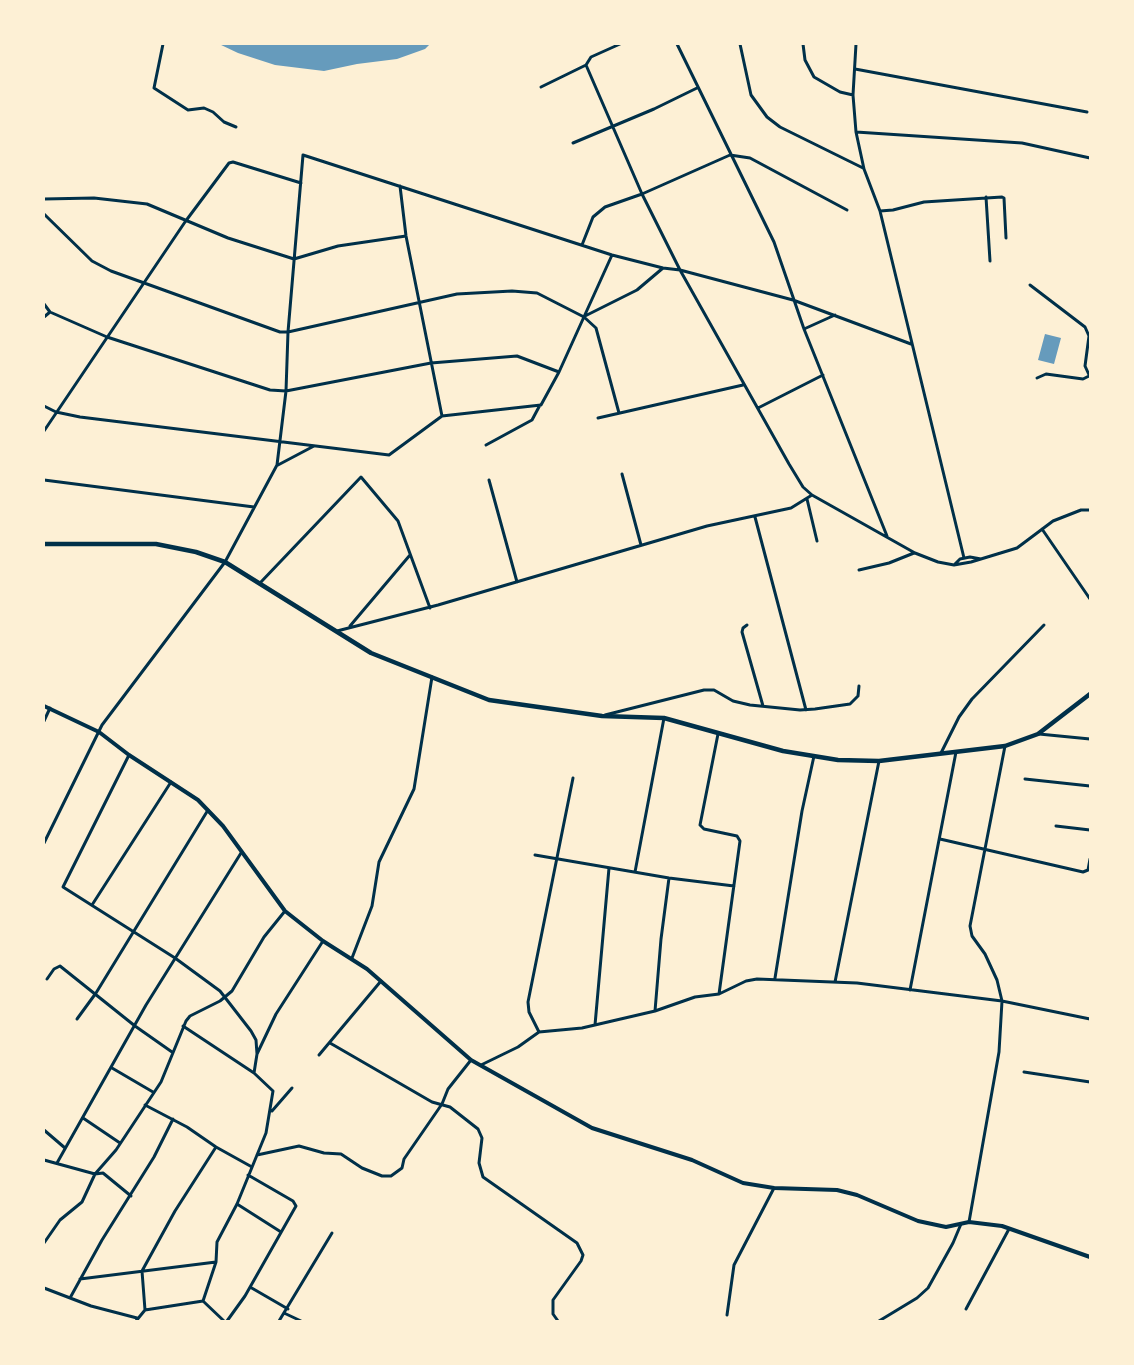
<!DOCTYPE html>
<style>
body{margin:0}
#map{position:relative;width:1134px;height:1365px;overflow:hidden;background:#fdf0d5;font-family:Roboto,sans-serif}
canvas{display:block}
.frame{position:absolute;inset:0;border:45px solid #fdf0d5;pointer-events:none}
</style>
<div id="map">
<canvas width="1134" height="1365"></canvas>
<div class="frame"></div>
</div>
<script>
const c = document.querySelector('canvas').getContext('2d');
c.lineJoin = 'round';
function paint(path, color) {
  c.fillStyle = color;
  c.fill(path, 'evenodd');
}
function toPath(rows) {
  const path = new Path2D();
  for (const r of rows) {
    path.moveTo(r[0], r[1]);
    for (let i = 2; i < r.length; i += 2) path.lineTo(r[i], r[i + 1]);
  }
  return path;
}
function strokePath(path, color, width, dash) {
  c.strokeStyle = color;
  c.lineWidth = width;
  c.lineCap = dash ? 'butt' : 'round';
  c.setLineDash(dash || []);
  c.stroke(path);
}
paint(toPath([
 [219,44,430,44,425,49,397,59,357,64,324,71,275,65,238,53],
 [1045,334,1061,338,1054,364,1038,360]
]), '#669bbc');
strokePath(toPath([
 [163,44,154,88,188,110,204,108,213,112,224,122,236,127],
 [677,44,774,242,804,329,887,536],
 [740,44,751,95,767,117,780,127,863,168],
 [803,44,805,60,814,77,840,92,853,95],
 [856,44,853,95,856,132,864,169,880,211,964,558],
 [586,65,642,194,680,270,789,464,803,487,812,495,915,553,938,562,954,565,971,562,1017,548,1053,521,1081,510,1090,510],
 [855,69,1087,112],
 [541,87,586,65,591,57,620,44],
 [856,132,1022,143,1090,158],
 [573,143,654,109,697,88],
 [400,186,406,236,442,416],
 [986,197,990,261],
 [44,199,94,198,147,204,228,238,294,259,338,246,406,236],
 [880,211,893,210,924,202,1002,197,1004,198,1006,238],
 [44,214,92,261,111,271,280,332,288,332,457,294,512,291,537,293,584,317,596,328,619,413],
 [582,245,593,217,605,207,642,194,730,155,750,158,847,210],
 [1030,285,1085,327,1089,336,1085,366,1090,377],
 [44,304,50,312,107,337,270,390,286,391,431,363,517,356,559,372],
 [585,316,637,290,663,268],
 [44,317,50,312],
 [804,329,835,315],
 [1037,378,1046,374,1083,379,1089,376],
 [44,406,56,412,80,417,389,455,442,416,541,405,559,372,612,255],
 [758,408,823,375],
 [598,418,743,385],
 [44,431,185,222,229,163,233,162,301,183],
 [486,445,532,420,540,405],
 [278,465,314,446],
 [622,474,641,545],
 [44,480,254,507],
 [489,480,517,582],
 [807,499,817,541],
 [755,517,806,710],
 [1042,529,1090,599],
 [955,564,960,559,970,557,981,559],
 [859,570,889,563,914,553],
 [260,583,361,477,398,521,430,608],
 [747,625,743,628,742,632,763,706],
 [350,626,410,555],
 [337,631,438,605,707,526,791,508,812,495],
 [605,715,704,690,714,690,733,701,750,705,800,710,815,709,850,704,858,696,859,686],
 [44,721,50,708],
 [718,734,700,825,704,829,737,836,740,841,719,994],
 [1039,734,1090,739],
 [941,753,959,717,972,699,1044,625],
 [129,755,63,887,175,958,220,991,251,1031,256,1040,257,1054],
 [1025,779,1090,786],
 [1056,826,1090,830],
 [940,839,1083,872,1088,870,1090,859],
 [44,843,102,725,225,562,277,465,286,391,288,332,303,155,612,255,663,268,680,270,793,300,911,344],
 [535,855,669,878,734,886],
 [635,872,664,718],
 [92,905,171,782],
 [352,958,372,906,379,862,414,789,432,677],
 [775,978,802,811,814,756],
 [47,979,54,969,60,966,135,1026,172,1052],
 [835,982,879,761],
 [910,990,956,752],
 [655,1011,661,939,669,878],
 [77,1019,96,993,208,810],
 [595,1025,609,868],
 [183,1026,254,1073],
 [539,1032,529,1012,528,1002,573,778],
 [330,1043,432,1102,450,1107,478,1129,482,1138,479,1163,483,1177,577,1243,583,1255,581,1261,553,1300,553,1314,558,1321],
 [319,1055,381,981],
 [481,1065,518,1047,539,1032,582,1028,655,1011,695,997,719,994,746,981,757,979,857,983,1002,1001,1090,1019],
 [112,1068,153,1092],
 [1024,1072,1090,1082],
 [145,1105,187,1127,216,1147,252,1167],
 [272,1111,292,1088],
 [83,1118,120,1143],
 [44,1130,65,1148],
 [257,1155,299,1146,324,1153,341,1154,362,1168,382,1176,391,1176,402,1168,404,1159,442,1104,448,1089,471,1060],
 [44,1160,95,1174,103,1173,131,1196],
 [57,1163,146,1005,241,853],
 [237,1204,281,1232],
 [969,1222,999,1052,1002,1001,997,980,985,954,972,936,970,926,1005,746],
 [44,1243,60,1220,82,1202,95,1174,116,1150,161,1082,186,1021,190,1016,220,1001,232,991,264,937,285,911],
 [80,1279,216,1262],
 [250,1287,288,1309],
 [44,1288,91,1306,137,1318],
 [70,1298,102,1240,154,1157,173,1119],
 [203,1301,216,1262,217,1242,237,1204,266,1133,273,1091,254,1073,257,1054,276,1014,323,941],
 [966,1309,1009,1229],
 [145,1310,203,1301,224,1321],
 [284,1313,301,1321],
 [727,1315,734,1265,774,1188],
 [136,1321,145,1310,142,1271,175,1211,216,1147],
 [227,1321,245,1296,296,1206,293,1201,248,1175],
 [279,1321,332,1233],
 [879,1321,917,1298,928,1288,953,1243,961,1224]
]), '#003049', 3);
strokePath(toPath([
 [44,706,99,732,129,755,198,800,223,826,285,911,323,941,367,969,471,1060,592,1128,692,1160,743,1183,774,1188,837,1190,857,1195,918,1221,946,1227,969,1222,1002,1226,1090,1257]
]), '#003049', 4);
strokePath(toPath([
 [44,544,156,544,196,552,225,562,371,653,489,700,602,716,664,718,783,751,838,760,879,761,1005,746,1038,734,1090,694]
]), '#003049', 4.5);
</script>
